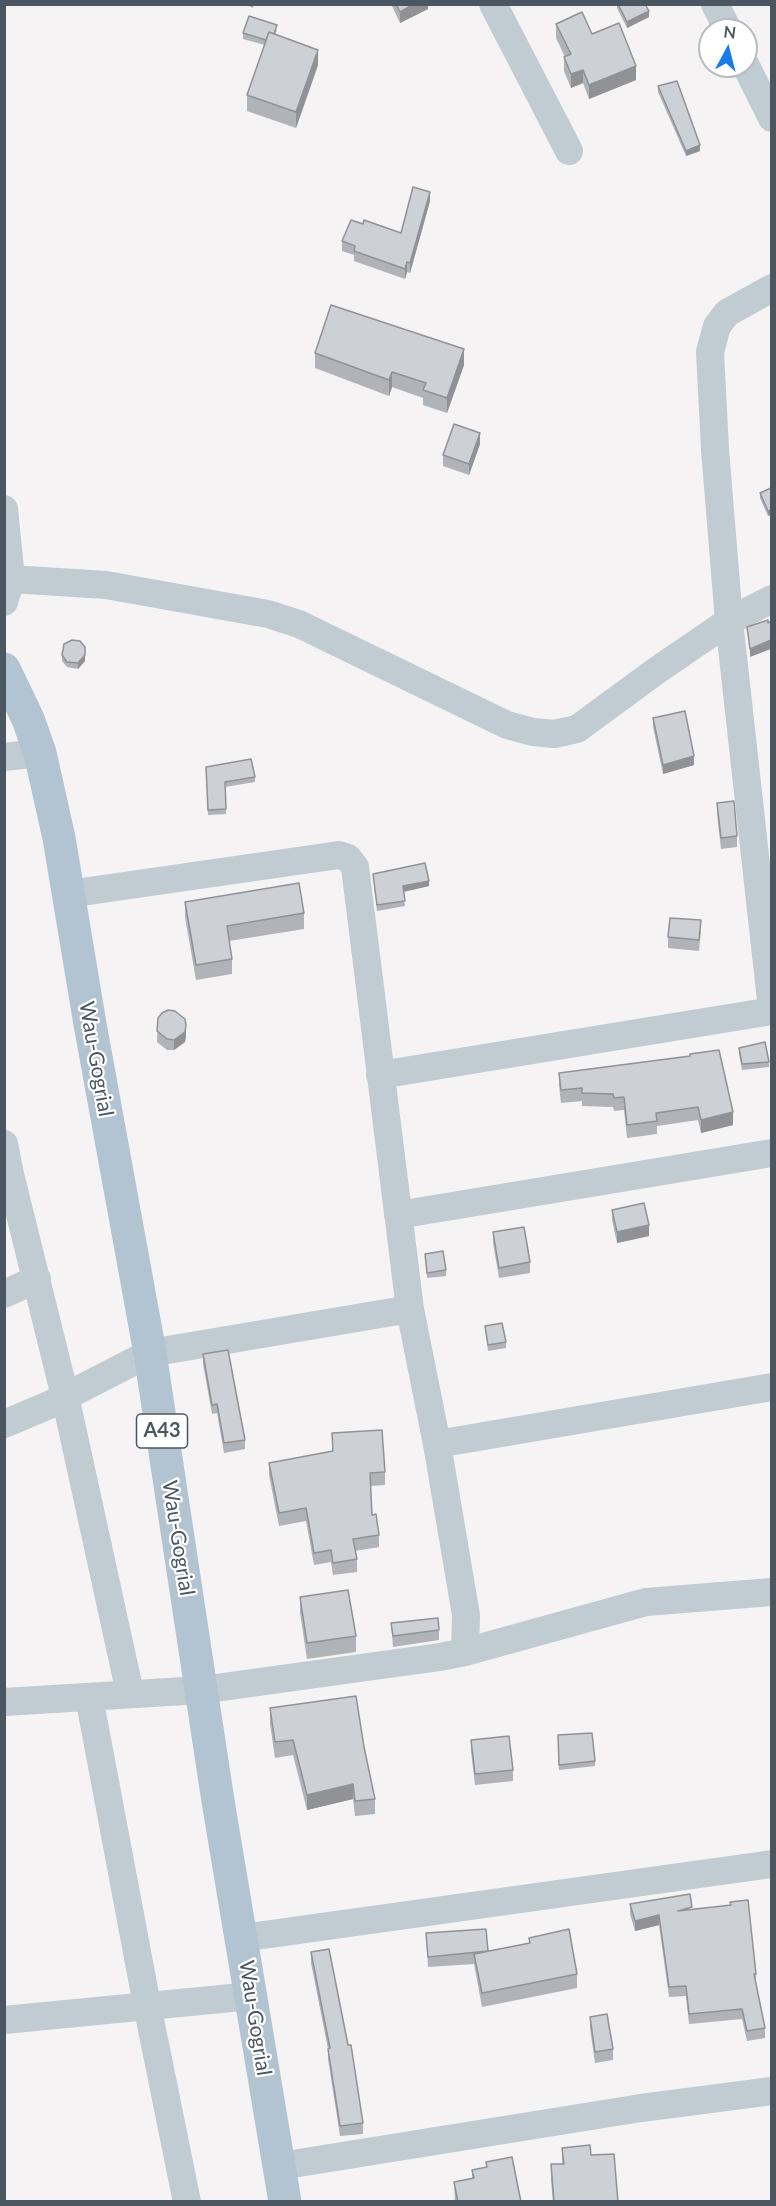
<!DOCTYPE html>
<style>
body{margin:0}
#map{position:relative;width:776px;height:2206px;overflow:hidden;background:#f5f3f3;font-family:Lato,sans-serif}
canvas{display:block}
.frame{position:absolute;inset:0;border:6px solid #4a5761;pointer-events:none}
.north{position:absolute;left:698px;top:18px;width:60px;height:60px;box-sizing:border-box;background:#fff;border:2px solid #b7bcc0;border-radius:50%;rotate:7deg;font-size:16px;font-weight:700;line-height:24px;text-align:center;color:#4a5761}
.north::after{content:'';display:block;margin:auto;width:21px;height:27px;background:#187cea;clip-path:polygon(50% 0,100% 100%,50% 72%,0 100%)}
</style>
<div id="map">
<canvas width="776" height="2206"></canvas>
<div class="frame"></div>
<div class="north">N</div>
</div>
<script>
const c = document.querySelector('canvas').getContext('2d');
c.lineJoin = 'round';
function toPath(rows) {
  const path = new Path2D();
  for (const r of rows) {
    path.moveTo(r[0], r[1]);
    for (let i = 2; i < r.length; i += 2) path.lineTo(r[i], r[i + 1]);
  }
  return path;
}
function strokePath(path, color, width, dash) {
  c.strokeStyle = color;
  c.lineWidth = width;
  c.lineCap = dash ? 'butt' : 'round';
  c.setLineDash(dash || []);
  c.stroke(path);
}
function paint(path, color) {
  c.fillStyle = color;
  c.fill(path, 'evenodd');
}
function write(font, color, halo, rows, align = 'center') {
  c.font = font + ' Lato,sans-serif';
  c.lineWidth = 4.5;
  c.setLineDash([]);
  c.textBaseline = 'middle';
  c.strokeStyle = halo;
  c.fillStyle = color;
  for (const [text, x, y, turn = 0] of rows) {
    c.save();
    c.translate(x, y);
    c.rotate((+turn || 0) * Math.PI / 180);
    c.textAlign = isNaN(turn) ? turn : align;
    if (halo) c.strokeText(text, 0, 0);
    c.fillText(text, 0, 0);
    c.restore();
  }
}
strokePath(toPath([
 [493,4,569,151],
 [715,4,728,30],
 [746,66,772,118],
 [772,288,727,313,717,326,710,352,715,449,729,621,772,1009],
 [4,509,11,579,4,602],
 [11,579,106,585,268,614,299,624,507,725,533,732,554,734,577,729,656,671,729,621,772,599],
 [4,757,40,753],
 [68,894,339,855,348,858,355,867,410,1309,437,1444,466,1615,465,1652],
 [380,1075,772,1011],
 [4,1144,10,1174,65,1396,130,1693],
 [398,1215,772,1153],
 [4,1294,37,1279],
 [4,1424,49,1405,150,1353,410,1309],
 [437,1444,772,1387],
 [89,1697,147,2005,187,2202],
 [4,1702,201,1690,440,1657,465,1652,646,1602,772,1592],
 [242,1938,772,1864],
 [4,2020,252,1996],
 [280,2166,641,2108,772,2091]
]), '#c1cbd2', 28);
strokePath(toPath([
 [4,669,28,719,40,753,59,838,90,1024,150,1353,218,1801,285,2202]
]), '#b2c3d1', 33);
paint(toPath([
 [244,4,254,4,253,8],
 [391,4,428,4,428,9,400,23],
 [617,4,645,4,649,17,627,28,617,8],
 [556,24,592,34,636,80,589,99,583,83,571,88,564,71,564,57,565,57,556,38],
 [277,30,275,35,318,65,296,128,247,111,247,95,265,45,243,39,243,33],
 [658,86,700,151,686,156,658,92],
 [430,201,410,273,407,272,405,279,354,261,354,255,342,251,342,241,363,224,401,233],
 [315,353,464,365,447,413,423,405,423,398,392,387,389,396,315,368],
 [480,444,469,475,443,466,443,455],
 [771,488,768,516,760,498,760,493],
 [62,655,85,661,78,669,67,667,62,661],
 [653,718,694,765,663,774,653,727],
 [206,767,255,777,255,782,225,787,226,814,208,815],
 [717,803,737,836,737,847,721,849,717,814],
 [373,874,429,886,403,892,405,906,377,911],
 [185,902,304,913,304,929,229,941,232,959,232,974,196,980,185,917],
 [701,931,699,951,668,948,668,937],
 [158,1018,186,1036,185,1042,174,1050,167,1050,157,1042],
 [739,1048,769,1062,769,1067,742,1070,739,1054],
 [690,1056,733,1125,701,1133,698,1120,657,1126,657,1134,627,1138,624,1110,614,1111,613,1107,582,1106,582,1101,561,1103,559,1085,559,1073],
 [612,1210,649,1236,617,1243,612,1220],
 [493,1232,530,1262,530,1273,499,1278,493,1243],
 [425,1254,446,1270,446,1276,427,1278],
 [485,1326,506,1342,506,1348,488,1351],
 [203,1354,245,1440,245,1449,224,1453,217,1413,212,1414,203,1364],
 [332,1433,385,1472,385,1485,370,1486,372,1515,379,1535,379,1547,355,1551,357,1559,357,1572,333,1575,331,1562,314,1565,306,1521,279,1526,269,1475,269,1463,332,1451],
 [300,1597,356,1636,356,1652,307,1659,300,1613],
 [391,1623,439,1630,439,1640,393,1647],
 [270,1708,364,1747,375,1799,375,1814,355,1816,353,1799,307,1810,293,1755,275,1758,270,1724],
 [558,1735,595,1761,595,1766,559,1770],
 [471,1740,513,1770,513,1781,475,1785,471,1751],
 [630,1904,692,1909,756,1974,756,1984,765,2028,765,2038,747,2041,742,2019,689,2024,686,1996,669,1997,659,1925,635,1931,630,1914],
 [426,1933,488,1951,529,1943,529,1938,577,1974,577,1988,482,2007,474,1964,428,1967],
 [311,1952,348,2045,363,2123,363,2134,340,2136,328,2059,328,2049,311,1963],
 [590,2017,613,2049,613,2060,595,2063,590,2028],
 [562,2148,591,2155,618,2202,553,2202,551,2180,551,2164,562,2164],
 [486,2162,521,2202,455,2202,454,2182,472,2178,472,2170,486,2168]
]), '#b0b3b7');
paint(toPath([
 [414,4,428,4,428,9,400,23,400,12],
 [649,11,649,17,627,28,627,22],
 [318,50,318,65,296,128,296,112],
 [636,66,636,80,589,99,589,85],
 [583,70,583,83,571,88,571,74],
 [700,145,700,151,686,156,686,151],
 [430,192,430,201,410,273,410,263],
 [407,262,407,272,405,279,405,269],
 [464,349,464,365,447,413,447,398],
 [392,372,392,387,389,396,389,380],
 [480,433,480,444,469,475,469,464],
 [771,510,771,515,768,516,768,511],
 [771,640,771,649,750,657,750,649],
 [85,655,85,661,78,669,78,663],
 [694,756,694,765,663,774,663,765],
 [429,881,429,886,403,892,403,886],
 [186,1025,186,1036,185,1042,174,1050,174,1040],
 [733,1112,733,1125,701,1133,701,1120],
 [649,1225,649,1236,617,1243,617,1232],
 [353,1784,353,1799,307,1810,307,1795],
 [659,1915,659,1925,635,1931,635,1921]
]), '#909295');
const building = toPath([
 [396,4,414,4,400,12,396,4],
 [618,4,645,4,649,11,627,22,618,4],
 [582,12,592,34,619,23,636,66,589,85,583,70,571,74,564,57,571,54,556,24,582,12],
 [249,16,277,25,274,34,269,32,266,40,243,33,249,16],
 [269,32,318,50,296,112,247,95,269,32],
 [677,81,700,145,686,151,658,86,677,81],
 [413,187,430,192,410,263,407,262,405,269,354,251,355,246,342,241,351,220,363,224,364,220,401,233,413,187],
 [331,305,464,349,447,398,423,390,426,383,392,372,389,380,315,353,331,305],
 [454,424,480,433,469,464,443,455,454,424],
 [771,488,771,510,768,511,760,493,771,488],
 [768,620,768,623,771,621,771,640,750,649,747,627,768,620],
 [72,640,80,641,85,647,85,655,78,663,67,662,62,655,64,644,72,640],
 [685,711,694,756,663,765,653,718,685,711],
 [251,759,255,777,225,782,226,809,208,810,206,767,251,759],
 [734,801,737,836,721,838,717,803,734,801],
 [425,863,429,881,403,886,405,901,377,905,373,874,425,863],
 [299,883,304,913,227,926,232,959,196,965,185,902,299,883],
 [670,918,701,920,699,940,668,937,670,918],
 [168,1010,175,1011,185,1019,186,1025,185,1032,174,1040,167,1039,157,1031,158,1018,162,1013,168,1010],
 [765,1042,769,1062,742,1064,739,1048,765,1042],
 [719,1050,733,1112,701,1120,698,1107,656,1113,657,1121,627,1125,624,1097,614,1098,613,1094,582,1093,582,1088,561,1090,559,1073,690,1056,690,1054,719,1050],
 [644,1203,649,1225,617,1232,612,1210,644,1203],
 [524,1227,530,1262,499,1268,493,1232,524,1227],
 [443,1251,446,1270,427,1273,425,1254,443,1251],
 [502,1323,506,1342,488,1345,485,1326,502,1323],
 [228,1350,245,1440,224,1443,217,1404,212,1405,203,1354,228,1350],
 [382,1430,385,1472,370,1473,372,1515,376,1514,379,1535,353,1539,357,1559,333,1563,331,1550,314,1553,306,1508,279,1513,269,1463,333,1451,332,1433,382,1430],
 [348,1590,356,1636,307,1643,300,1597,348,1590],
 [438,1618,439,1630,393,1636,391,1623,438,1618],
 [356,1696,364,1747,375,1799,355,1801,353,1784,307,1795,293,1740,275,1742,270,1708,356,1696],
 [592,1733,595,1761,559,1765,558,1735,592,1733],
 [509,1736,513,1770,475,1774,471,1740,509,1736],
 [690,1894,692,1907,678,1911,731,1905,730,1902,748,1900,756,1974,754,1974,765,2028,747,2031,742,2009,689,2014,686,1986,669,1987,659,1915,635,1921,630,1904,690,1894],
 [486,1929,488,1951,428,1957,426,1933,486,1929],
 [569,1929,577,1974,482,1993,474,1954,530,1943,529,1938,569,1929],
 [329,1949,348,2045,351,2045,363,2123,340,2126,328,2049,330,2048,311,1952,329,1949],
 [607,2014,613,2049,595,2052,590,2017,607,2014],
 [590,2145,591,2155,614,2154,618,2202,554,2202,551,2164,564,2164,562,2148,590,2145],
 [512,2157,521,2202,458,2202,454,2182,474,2178,472,2170,487,2167,486,2162,512,2157]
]);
paint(building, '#cdd0d5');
strokePath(building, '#909295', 1.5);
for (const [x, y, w] of [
 [162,1431,51]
]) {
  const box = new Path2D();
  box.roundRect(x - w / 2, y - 17, w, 34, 4.5);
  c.fillStyle = '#fff';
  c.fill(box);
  strokePath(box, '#4a5761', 1.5);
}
write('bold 20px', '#4a5761', null, [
 ["A43",162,1431]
]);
write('21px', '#4a5761', '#fff', [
 ["Wau-Gogrial",96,1059,80],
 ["Wau-Gogrial",178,1538,81],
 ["Wau-Gogrial",255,2018,81]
]);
</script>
